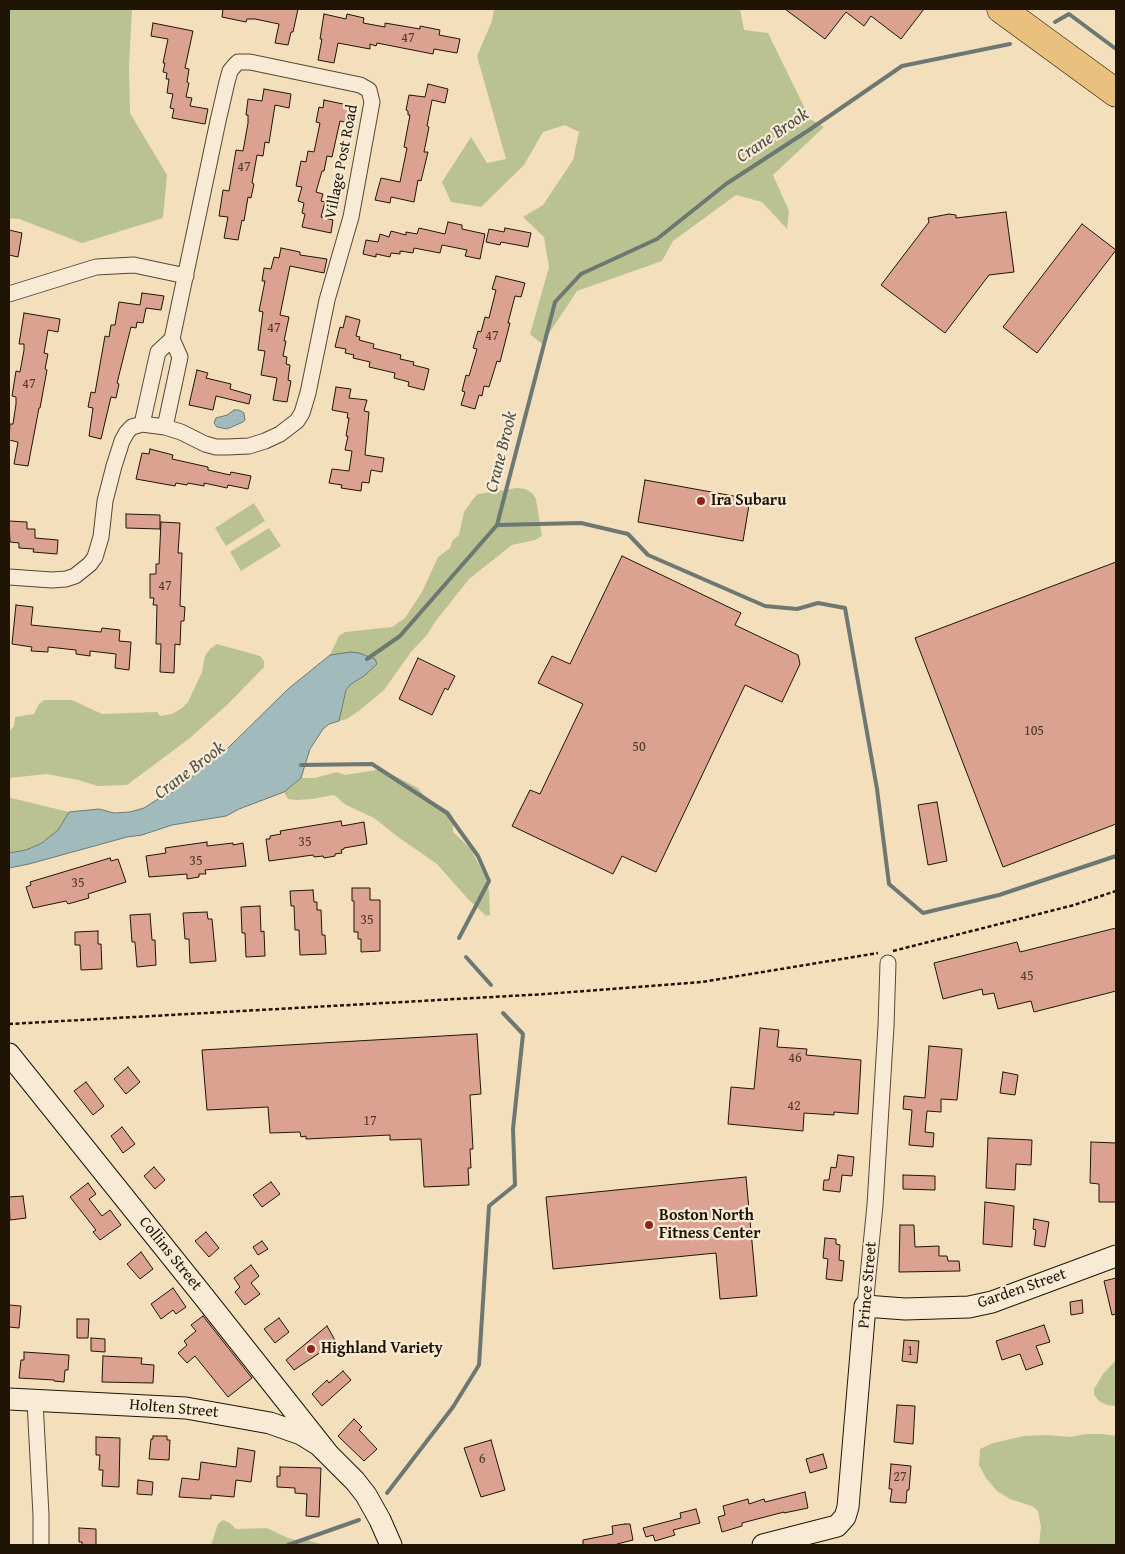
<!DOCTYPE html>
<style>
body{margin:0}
#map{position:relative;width:1125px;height:1554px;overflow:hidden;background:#f4dfbd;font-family:"Gentium Book Plus",serif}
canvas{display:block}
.frame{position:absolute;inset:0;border:10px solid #201505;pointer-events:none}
</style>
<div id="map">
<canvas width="1125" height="1554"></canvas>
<div class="frame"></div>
</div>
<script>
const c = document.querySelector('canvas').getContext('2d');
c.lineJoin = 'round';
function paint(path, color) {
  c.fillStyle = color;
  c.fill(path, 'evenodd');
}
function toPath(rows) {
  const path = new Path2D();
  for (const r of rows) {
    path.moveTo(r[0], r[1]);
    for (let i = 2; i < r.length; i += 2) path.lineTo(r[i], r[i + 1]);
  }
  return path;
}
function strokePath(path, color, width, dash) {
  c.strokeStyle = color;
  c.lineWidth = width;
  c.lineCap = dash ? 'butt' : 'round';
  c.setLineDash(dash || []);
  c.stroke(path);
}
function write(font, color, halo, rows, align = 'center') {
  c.font = font + ' "Gentium Book Plus",serif';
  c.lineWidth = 4.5;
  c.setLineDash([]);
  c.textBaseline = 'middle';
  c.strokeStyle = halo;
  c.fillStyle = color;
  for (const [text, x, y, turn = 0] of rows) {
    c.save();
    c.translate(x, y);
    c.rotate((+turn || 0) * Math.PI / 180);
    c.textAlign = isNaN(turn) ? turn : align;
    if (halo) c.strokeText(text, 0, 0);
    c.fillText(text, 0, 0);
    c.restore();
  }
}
paint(toPath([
 [9,9,132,9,129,66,130,113,167,175,163,218,82,243,19,219,9,218],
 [494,9,740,9,744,30,768,33,810,119,824,127,773,175,789,211,787,229,762,202,736,195,673,241,662,261,577,291,542,344,530,334,549,267,544,237,523,217,543,205,573,160,579,132,565,125,543,132,524,165,481,207,451,202,442,182,471,137,487,163,506,159,477,56,492,21],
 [517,488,525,489,532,493,536,499,542,536,535,540,512,545,469,579,435,622,427,635,411,652,384,690,360,710,347,719,339,721,346,690,351,684,364,676,351,652,330,655,339,636,345,632,392,627,405,618,422,592,438,557,450,548,453,540,459,535,464,512,473,499,478,494],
 [254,503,265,521,226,546,215,528],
 [269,528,281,546,241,571,230,552],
 [217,644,260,656,264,661,264,667,229,703,190,738,127,785,98,786,78,780,47,774,9,778,9,732,14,726,15,717,34,714,39,704,44,700,72,700,102,714,157,712,160,716,172,714,182,708,188,702,202,672,205,656,210,649],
 [376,770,383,770,418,788,428,800,449,811,453,817,453,832,470,848,485,876,489,891,490,915,486,916,468,899,437,864,398,837,374,818,346,805,334,795,312,799,296,800,288,799,284,792,301,778,315,778,337,772,345,775],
 [9,797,11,798,69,812,58,830,42,843,26,850,9,853],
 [1116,1360,1116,1405,1115,1406,1107,1405,1099,1401,1094,1395,1094,1389,1103,1374],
 [1086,1434,1102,1434,1116,1436,1116,1545,1039,1545,1041,1527,1038,1511,1032,1506,1010,1499,997,1491,986,1478,979,1465,980,1449,993,1443,1024,1436,1047,1435,1070,1437],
 [223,1520,230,1523,236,1529,267,1528,288,1538,299,1541,307,1540,324,1545,211,1545,218,1524]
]), '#bac292');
const water = toPath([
 [234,410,239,410,244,413,245,420,243,422,227,429,217,427,214,423,216,418,227,415,234,410],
 [351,652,359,653,375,659,377,664,364,676,351,684,346,690,339,721,329,724,323,729,310,749,301,778,284,792,239,809,226,816,172,825,142,835,127,837,29,864,9,868,9,853,26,850,42,843,58,830,69,812,99,809,114,813,130,812,144,808,158,799,165,798,227,749,288,689,330,655,351,652]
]);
paint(water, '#a1babc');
strokePath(water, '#6d7873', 1);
strokePath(toPath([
 [1055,22,1069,14,1116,49],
 [497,525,581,523,628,534,648,555,765,606,797,609,818,603,845,608,877,789,889,884,923,913,999,895,1116,856],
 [367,659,400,636,497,525,555,302,581,274,657,239,726,184,809,130,902,66,1010,44],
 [301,765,372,764,447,813,478,856,489,881,459,938],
 [466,957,491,985],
 [387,1493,453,1407,479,1365,489,1206,515,1185,513,1129,523,1034,503,1013],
 [288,1545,359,1520]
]), '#6d7873', 4);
const building = toPath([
 [223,9,298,9,293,32,291,32,288,45,275,43,279,24,255,19,247,19,246,22,222,17,223,9],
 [785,9,924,9,901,39,871,16,864,26,846,12,825,39,785,9],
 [324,14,346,19,347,14,364,18,363,23,385,27,385,23,420,29,420,26,440,30,439,35,460,39,457,53,434,49,433,54,377,43,376,46,370,44,370,49,338,43,334,63,318,60,322,39,320,39,324,14],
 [153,23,193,31,185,68,189,69,187,82,189,83,186,97,192,98,190,106,208,109,205,124,172,118,174,109,170,108,173,94,167,93,169,79,166,79,167,73,163,72,165,63,163,63,168,39,151,36,153,23],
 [428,84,448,89,445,103,432,100,427,126,429,127,424,152,428,152,421,181,418,180,414,202,391,197,390,203,375,200,381,178,400,182,407,148,404,147,410,115,408,115,408,111,406,110,409,95,425,97,428,84],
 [264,89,291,94,289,108,275,105,269,143,265,142,263,156,257,155,252,183,254,184,251,198,248,197,244,221,242,220,238,240,224,238,228,217,219,216,223,190,229,191,236,150,243,151,248,123,248,115,246,115,248,99,262,101,264,89],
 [324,100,357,107,353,124,340,121,332,157,327,156,324,171,322,171,316,192,323,194,321,201,325,202,321,217,333,220,331,233,302,227,305,214,302,213,304,203,298,201,302,187,296,186,301,161,306,162,308,151,314,152,320,123,316,122,319,107,323,108,324,100],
 [1006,212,1014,272,989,275,945,333,881,285,929,222,928,218,949,214,956,215,956,218,1006,212],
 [448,222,462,225,462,229,485,234,480,259,465,256,467,250,442,245,440,253,414,248,413,253,400,251,400,254,391,253,390,257,376,254,376,257,363,254,366,240,378,242,380,234,389,237,391,231,406,235,406,232,417,234,419,228,445,234,448,222],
 [1082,224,1116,250,1037,353,1003,327,1082,224],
 [505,228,531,233,528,247,501,242,500,245,486,242,489,229,504,232,505,228],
 [9,230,22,233,18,257,9,255,9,230],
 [281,248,300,252,300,255,327,259,324,273,290,266,280,315,289,317,284,341,286,341,283,356,287,357,286,364,290,365,288,380,291,381,287,402,273,400,277,378,261,375,265,351,258,350,263,312,259,311,265,281,262,281,264,268,271,269,274,257,279,258,281,248],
 [496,276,525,283,521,297,515,296,508,323,510,323,500,362,497,361,489,387,484,386,482,396,479,395,475,409,461,405,465,392,462,391,466,375,469,376,477,349,473,348,478,331,481,332,485,317,489,318,496,290,492,289,496,276],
 [142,293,164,296,161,310,146,308,143,323,137,322,136,328,131,327,117,383,119,384,116,398,111,397,101,439,89,436,93,408,88,407,91,392,95,393,105,336,109,337,111,325,115,325,119,302,140,305,142,293],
 [24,313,60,319,58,332,48,330,44,353,48,354,45,369,47,370,40,408,39,408,28,466,14,464,18,442,9,440,10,424,13,424,16,404,16,397,12,396,16,371,20,372,24,350,24,344,19,344,24,313],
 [346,316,360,320,356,336,360,337,359,340,374,344,373,348,401,355,400,359,414,362,413,365,429,369,424,390,408,386,409,382,394,378,395,373,369,367,370,362,353,358,354,355,345,353,346,349,335,347,340,327,343,328,346,316],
 [197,370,208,373,206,378,231,384,230,389,251,395,249,404,216,396,213,410,189,405,197,370],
 [336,387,351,389,349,398,367,400,364,411,369,412,365,455,384,458,382,472,371,470,369,483,362,482,361,491,341,488,342,485,329,483,332,469,349,471,352,451,345,450,348,436,346,436,349,418,347,418,348,413,332,410,336,387],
 [150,449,173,455,172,459,208,467,208,470,230,475,231,472,251,476,248,489,228,485,227,488,204,483,204,486,188,483,187,485,176,483,175,486,136,479,142,453,149,454,150,449],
 [645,480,750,499,743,541,638,522,645,480],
 [126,514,160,515,160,529,126,528,126,514],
 [9,521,27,522,27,529,35,529,35,538,58,540,57,554,33,552,34,549,19,548,19,543,10,542,9,521],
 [161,522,180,523,178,553,182,553,180,606,185,607,184,621,181,621,180,645,175,644,174,673,160,672,161,644,156,644,157,605,153,605,154,598,150,598,150,574,156,574,156,564,159,564,161,522],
 [622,556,741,613,735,625,798,655,800,664,782,702,745,685,656,872,622,856,613,874,512,826,530,790,540,794,583,704,538,683,552,656,570,664,622,556],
 [1116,562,1116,824,1003,867,915,638,1116,562],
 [16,605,33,607,31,625,101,632,102,628,120,630,119,641,131,642,129,670,115,668,116,654,90,651,90,656,76,654,76,650,48,647,48,652,31,651,32,647,12,644,16,605],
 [418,658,455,676,448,690,445,688,432,715,399,699,418,658],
 [937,802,947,861,928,865,918,805,937,802],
 [341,821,342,826,364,822,367,844,344,848,344,849,341,850,342,853,335,854,335,856,324,858,323,856,314,857,313,855,269,861,266,839,270,839,270,836,281,834,280,831,341,821],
 [207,842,207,846,233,843,233,845,243,843,246,866,205,870,206,874,199,874,199,877,187,879,187,874,149,877,146,856,166,853,165,848,207,842],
 [110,858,111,861,118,859,126,882,88,894,89,898,68,904,66,901,33,908,26,887,31,885,30,882,110,858],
 [352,888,370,888,370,900,380,900,380,951,361,952,361,939,358,939,358,932,354,932,354,901,352,901,352,888],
 [313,890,314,902,317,902,317,910,321,910,322,935,325,935,326,954,300,955,299,930,295,930,294,906,291,906,290,891,313,890],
 [260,906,261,932,264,931,265,956,246,957,245,933,242,933,241,907,260,906],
 [207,912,208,919,212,919,216,961,190,963,189,939,185,939,183,913,207,912],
 [150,914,152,940,155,940,156,965,137,967,135,942,132,942,130,915,150,914],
 [1116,928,1116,991,1034,1012,1031,1001,998,1009,994,993,983,995,982,989,943,999,934,963,1017,942,1020,952,1116,928],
 [98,931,98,944,101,944,102,969,81,970,80,945,75,945,75,932,98,931],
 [760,1028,779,1030,777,1047,807,1049,806,1055,861,1060,858,1114,834,1112,834,1115,804,1113,803,1131,728,1124,731,1087,754,1089,760,1028],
 [477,1034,481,1094,470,1095,473,1149,470,1149,471,1168,468,1168,469,1185,424,1187,421,1139,390,1140,390,1135,306,1139,306,1136,301,1137,300,1132,270,1133,268,1107,207,1110,202,1050,477,1034],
 [929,1046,962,1049,957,1100,941,1099,941,1112,927,1111,925,1132,934,1133,933,1147,909,1145,912,1110,903,1109,904,1096,925,1098,929,1046],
 [128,1067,140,1082,126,1094,114,1079,128,1067],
 [1003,1072,1018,1075,1015,1095,1000,1093,1003,1072],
 [86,1082,104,1106,93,1115,74,1091,86,1082],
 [122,1127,135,1144,123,1153,111,1136,122,1127],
 [988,1138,1032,1140,1031,1165,1016,1164,1015,1190,986,1188,988,1138],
 [1091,1142,1116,1143,1116,1202,1099,1202,1099,1184,1090,1183,1091,1142],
 [838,1155,854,1157,852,1176,842,1175,840,1192,823,1190,824,1180,829,1180,831,1167,836,1168,838,1155],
 [154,1167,165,1180,155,1189,144,1176,154,1167],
 [903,1175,935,1176,935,1190,903,1189,903,1175],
 [746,1177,757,1296,720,1299,716,1253,553,1269,546,1197,746,1177],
 [271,1182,280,1194,262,1207,253,1195,271,1182],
 [88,1183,96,1194,89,1199,102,1216,110,1210,121,1225,100,1240,93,1232,96,1230,70,1197,88,1183],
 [23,1196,26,1218,10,1220,9,1197,23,1196],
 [985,1202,1014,1206,1012,1247,983,1244,985,1202],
 [1034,1219,1049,1222,1045,1247,1034,1245,1036,1230,1033,1229,1034,1219],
 [900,1225,914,1225,915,1247,939,1246,939,1256,947,1256,948,1261,959,1261,960,1271,899,1272,900,1225],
 [206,1232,219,1248,209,1257,195,1241,206,1232],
 [825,1238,836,1239,836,1244,840,1245,839,1260,844,1261,842,1281,826,1279,828,1259,823,1258,825,1238],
 [262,1241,268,1249,258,1255,253,1247,262,1241],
 [141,1252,153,1269,140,1279,127,1264,141,1252],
 [251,1265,259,1276,251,1283,260,1294,245,1305,235,1292,240,1287,234,1278,251,1265],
 [1116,1278,1116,1314,1112,1315,1104,1281,1116,1278],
 [173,1288,186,1307,176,1314,173,1310,161,1319,151,1304,173,1288],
 [1082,1300,1083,1313,1071,1315,1070,1302,1082,1300],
 [9,1305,21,1306,19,1328,9,1327,9,1305],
 [203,1316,252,1378,228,1397,195,1356,187,1363,178,1353,187,1345,184,1341,196,1331,191,1325,203,1316],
 [279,1318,289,1332,275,1343,264,1329,279,1318],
 [77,1319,89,1319,88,1338,77,1338,77,1319],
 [1044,1325,1050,1342,1036,1346,1043,1364,1026,1370,1020,1354,1002,1360,996,1341,1044,1325],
 [327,1326,336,1342,294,1370,286,1360,327,1326],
 [91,1338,105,1339,105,1352,91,1351,91,1338],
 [904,1340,919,1341,917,1363,902,1361,904,1340],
 [24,1352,69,1355,68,1370,65,1370,64,1382,54,1381,54,1380,19,1378,21,1360,24,1360,24,1352],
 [103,1356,142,1358,141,1364,154,1365,153,1383,102,1382,103,1356],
 [343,1371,351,1380,322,1406,312,1394,327,1380,329,1383,343,1371],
 [897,1405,915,1406,913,1444,894,1442,897,1405],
 [354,1419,362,1427,359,1430,377,1449,364,1461,338,1436,354,1419],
 [153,1436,167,1436,167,1440,170,1440,169,1460,149,1459,151,1439,153,1439,153,1436],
 [96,1437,120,1438,119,1487,102,1486,103,1470,99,1470,100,1455,96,1455,96,1437],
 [491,1440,505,1490,481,1497,464,1448,491,1440],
 [238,1448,255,1451,251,1482,236,1480,234,1497,211,1495,211,1499,179,1497,182,1478,199,1480,201,1462,236,1467,238,1448],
 [823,1454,827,1468,810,1473,806,1459,823,1454],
 [891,1464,911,1466,909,1490,907,1490,906,1503,890,1502,892,1489,889,1489,891,1464],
 [280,1467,321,1468,319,1517,306,1516,307,1494,295,1493,295,1488,277,1487,277,1476,280,1476,280,1467],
 [138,1480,153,1482,152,1495,137,1494,138,1480],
 [805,1492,808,1508,784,1513,784,1512,742,1523,742,1526,722,1532,718,1517,725,1515,723,1506,748,1499,749,1504,764,1499,765,1502,805,1492],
 [696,1509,700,1523,673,1530,675,1535,655,1541,653,1535,646,1537,643,1528,681,1518,680,1513,696,1509],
 [625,1524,630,1524,633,1540,617,1544,618,1545,583,1545,583,1540,613,1534,612,1526,625,1524],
 [79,1528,96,1529,96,1545,82,1545,82,1542,79,1542,79,1528]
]);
paint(building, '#dca291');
strokePath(building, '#201505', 1);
const street = toPath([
 [9,294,96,267,134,265,186,276],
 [142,424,158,352,172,339,180,357,165,427],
 [9,577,52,580,66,579,75,576,90,564,95,557,101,537,105,501,114,466,122,441,127,432,132,427,142,424,165,427,181,432,205,444,216,447,227,447,249,446,265,441,280,434,297,421,302,413,308,393,327,300,351,217,372,102,369,90,360,85,250,62,238,62,235,65,230,71,227,82,218,121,172,339],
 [865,1306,875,1205,886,1026,888,963],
 [35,1401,41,1515,41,1545]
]);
const secondary = toPath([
 [9,1054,204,1297,329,1455],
 [9,1399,186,1408,270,1423,301,1434,319,1445,355,1481,366,1495,380,1520,391,1545],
 [763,1545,837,1526,845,1517,848,1507,865,1306,905,1309,969,1307,992,1302,1116,1256]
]);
const highway = toPath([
 [1001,9,1116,93]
]);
strokePath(street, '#554833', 17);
strokePath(secondary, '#201505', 23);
strokePath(highway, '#201505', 29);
strokePath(toPath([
 [893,951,1074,905,1116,891],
 [9,1024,546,994,702,982,878,953]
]), '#201505', 2.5, [4, 2.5]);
strokePath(street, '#f8ead4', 15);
strokePath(secondary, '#f8ead4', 21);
strokePath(highway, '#eac07e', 28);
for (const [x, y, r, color] of [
 [701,501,5,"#8f2418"],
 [649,1225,5,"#8f2418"],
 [311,1349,5,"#8f2418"]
]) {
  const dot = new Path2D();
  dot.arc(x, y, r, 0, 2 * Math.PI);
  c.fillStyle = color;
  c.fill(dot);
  strokePath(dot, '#f8ead4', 2);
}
write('14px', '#4f3828', null, [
 ["47",408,38],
 ["47",244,167],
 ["47",274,328],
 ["47",492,336],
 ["47",29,384],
 ["47",165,586],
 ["105",1034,731],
 ["50",639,747],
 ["35",305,842],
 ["35",196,861],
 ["35",78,883],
 ["35",367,920],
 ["45",1027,976],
 ["46",795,1058],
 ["42",794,1106],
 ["17",370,1121],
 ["1",910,1351],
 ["6",482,1459],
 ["27",900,1477]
]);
write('16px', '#201505', '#f8ead4', [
 ["Village Post Road",342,162,-79],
 ["Collins Street",170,1254,51],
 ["Prince Street",868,1285,-85],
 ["Garden Street",1022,1289,-19],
 ["Holten Street",174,1409,5]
]);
write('bold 16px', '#201505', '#f8ead4', [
 ["Ira Subaru",711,501],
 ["Boston North",659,1216],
 ["Fitness Center",659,1234],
 ["Highland Variety",321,1349]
], 'left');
write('italic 18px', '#4d4f45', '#f8ead4', [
 ["Crane Brook",773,136,-34],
 ["Crane Brook",502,452,-76],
 ["Crane Brook",190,771,-37]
]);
</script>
